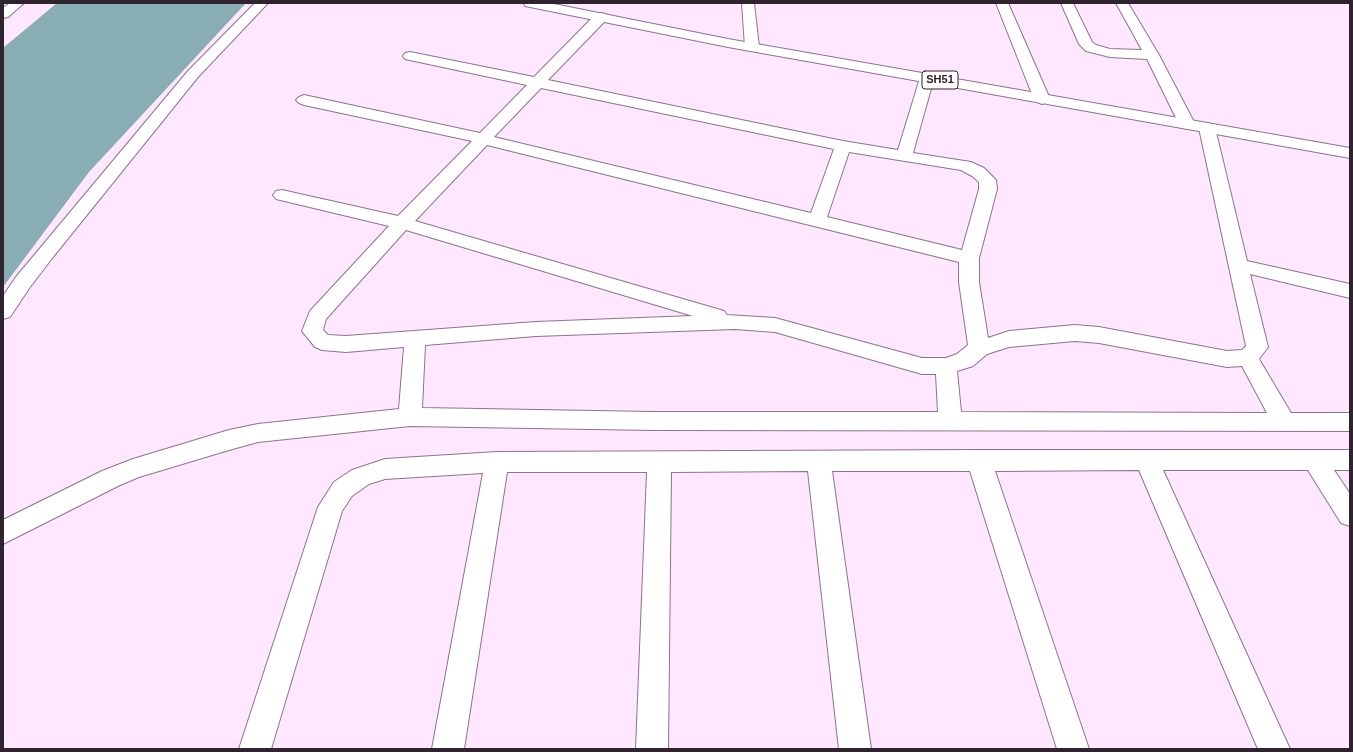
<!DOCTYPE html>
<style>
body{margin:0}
#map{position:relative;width:1353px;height:752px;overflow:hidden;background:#ffe8ff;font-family:Helvetica,sans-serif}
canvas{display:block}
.frame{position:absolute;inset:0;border:4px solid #2e232e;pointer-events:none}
</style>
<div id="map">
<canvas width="1353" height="752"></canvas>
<div class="frame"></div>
</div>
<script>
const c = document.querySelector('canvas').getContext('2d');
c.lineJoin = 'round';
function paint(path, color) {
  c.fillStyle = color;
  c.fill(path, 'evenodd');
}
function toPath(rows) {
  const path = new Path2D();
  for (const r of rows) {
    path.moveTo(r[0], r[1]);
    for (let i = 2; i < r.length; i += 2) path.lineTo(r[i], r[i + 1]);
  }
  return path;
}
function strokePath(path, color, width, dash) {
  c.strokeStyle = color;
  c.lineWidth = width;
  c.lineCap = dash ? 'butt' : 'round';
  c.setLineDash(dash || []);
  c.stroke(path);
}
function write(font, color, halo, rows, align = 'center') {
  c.font = font + ' Helvetica,sans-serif';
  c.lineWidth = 4;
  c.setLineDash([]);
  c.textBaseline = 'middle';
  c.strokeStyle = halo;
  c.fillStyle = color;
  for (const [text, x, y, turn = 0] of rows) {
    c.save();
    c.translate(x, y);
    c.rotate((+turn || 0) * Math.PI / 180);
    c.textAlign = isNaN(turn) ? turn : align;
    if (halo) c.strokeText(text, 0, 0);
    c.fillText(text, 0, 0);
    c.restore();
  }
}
paint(toPath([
 [57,3,246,3,89,172,3,287,3,48]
]), '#88adb2');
const minor = toPath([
 [10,3,24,3,8,17,3,18,3,8,10,3],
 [255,3,268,3,198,77,53,257,30,287,10,317,3,319,3,296,16,277,188,71,255,3],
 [742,3,754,3,759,47,757,50,752,51,747,50,745,47,742,3],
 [996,3,1008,3,1050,99,1047,102,1042,104,1037,102,1034,99,996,3],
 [1061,3,1073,3,1092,42,1096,45,1110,49,1142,50,1116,3,1128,3,1159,55,1195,124,1193,127,1187,129,1181,127,1179,124,1147,59,1110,57,1086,51,1079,44,1061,3],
 [601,13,606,14,608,17,606,20,548,80,843,141,898,150,920,78,922,75,927,74,932,75,934,78,913,153,971,162,984,168,996,180,997,189,979,258,979,282,988,338,1009,331,1075,325,1099,327,1227,351,1242,350,1246,346,1199,128,1201,125,1207,123,1213,125,1215,128,1247,261,1350,284,1350,298,1250,274,1268,347,1259,359,1291,413,1350,413,1350,431,652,430,410,426,258,442,229,450,139,477,120,485,3,544,3,520,102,471,133,459,229,430,258,424,399,409,404,347,346,352,322,350,315,347,302,331,310,311,389,226,276,199,273,195,276,191,282,190,398,216,472,141,304,105,299,103,296,100,299,97,304,95,480,133,527,85,405,59,403,56,405,53,410,52,534,77,596,14,601,13],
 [541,88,834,149,811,213,494,137,541,88],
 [487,145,959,262,959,282,968,345,957,354,946,358,922,358,775,318,727,315,724,311,415,221,487,145],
 [849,152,961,170,972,176,979,182,979,189,962,250,827,217,849,152],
 [406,230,693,316,536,322,346,336,328,335,323,330,326,319,406,230],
 [735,329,775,332,922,374,936,374,938,412,652,412,422,408,425,345,536,336,735,329],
 [1075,341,1099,343,1227,367,1242,366,1267,413,961,412,957,371,973,366,987,354,1009,347,1075,341],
 [979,450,1350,450,1350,470,1334,470,1350,494,1350,526,1341,523,1308,470,1163,470,1290,749,1258,749,1139,470,995,471,1089,749,1057,749,970,471,832,471,871,749,839,749,808,471,671,472,668,749,636,749,647,472,507,472,464,749,432,749,483,473,385,479,369,484,352,496,342,511,271,749,239,749,318,507,334,482,352,470,385,459,497,452,979,450]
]);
const major = toPath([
 [524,3,549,3,728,39,1350,148,1350,158,728,47,530,7,525,6,524,3]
]);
strokePath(minor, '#8c738d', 2);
strokePath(major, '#8c738d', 2);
paint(minor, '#fff');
paint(major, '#fff');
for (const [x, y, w] of [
 [940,80,36]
]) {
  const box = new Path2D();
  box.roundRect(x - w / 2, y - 9, w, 18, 3);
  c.fillStyle = '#fdfdfd';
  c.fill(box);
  strokePath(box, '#2e232e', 1);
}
write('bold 11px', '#2e232e', null, [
 ["SH51",940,80]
]);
</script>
